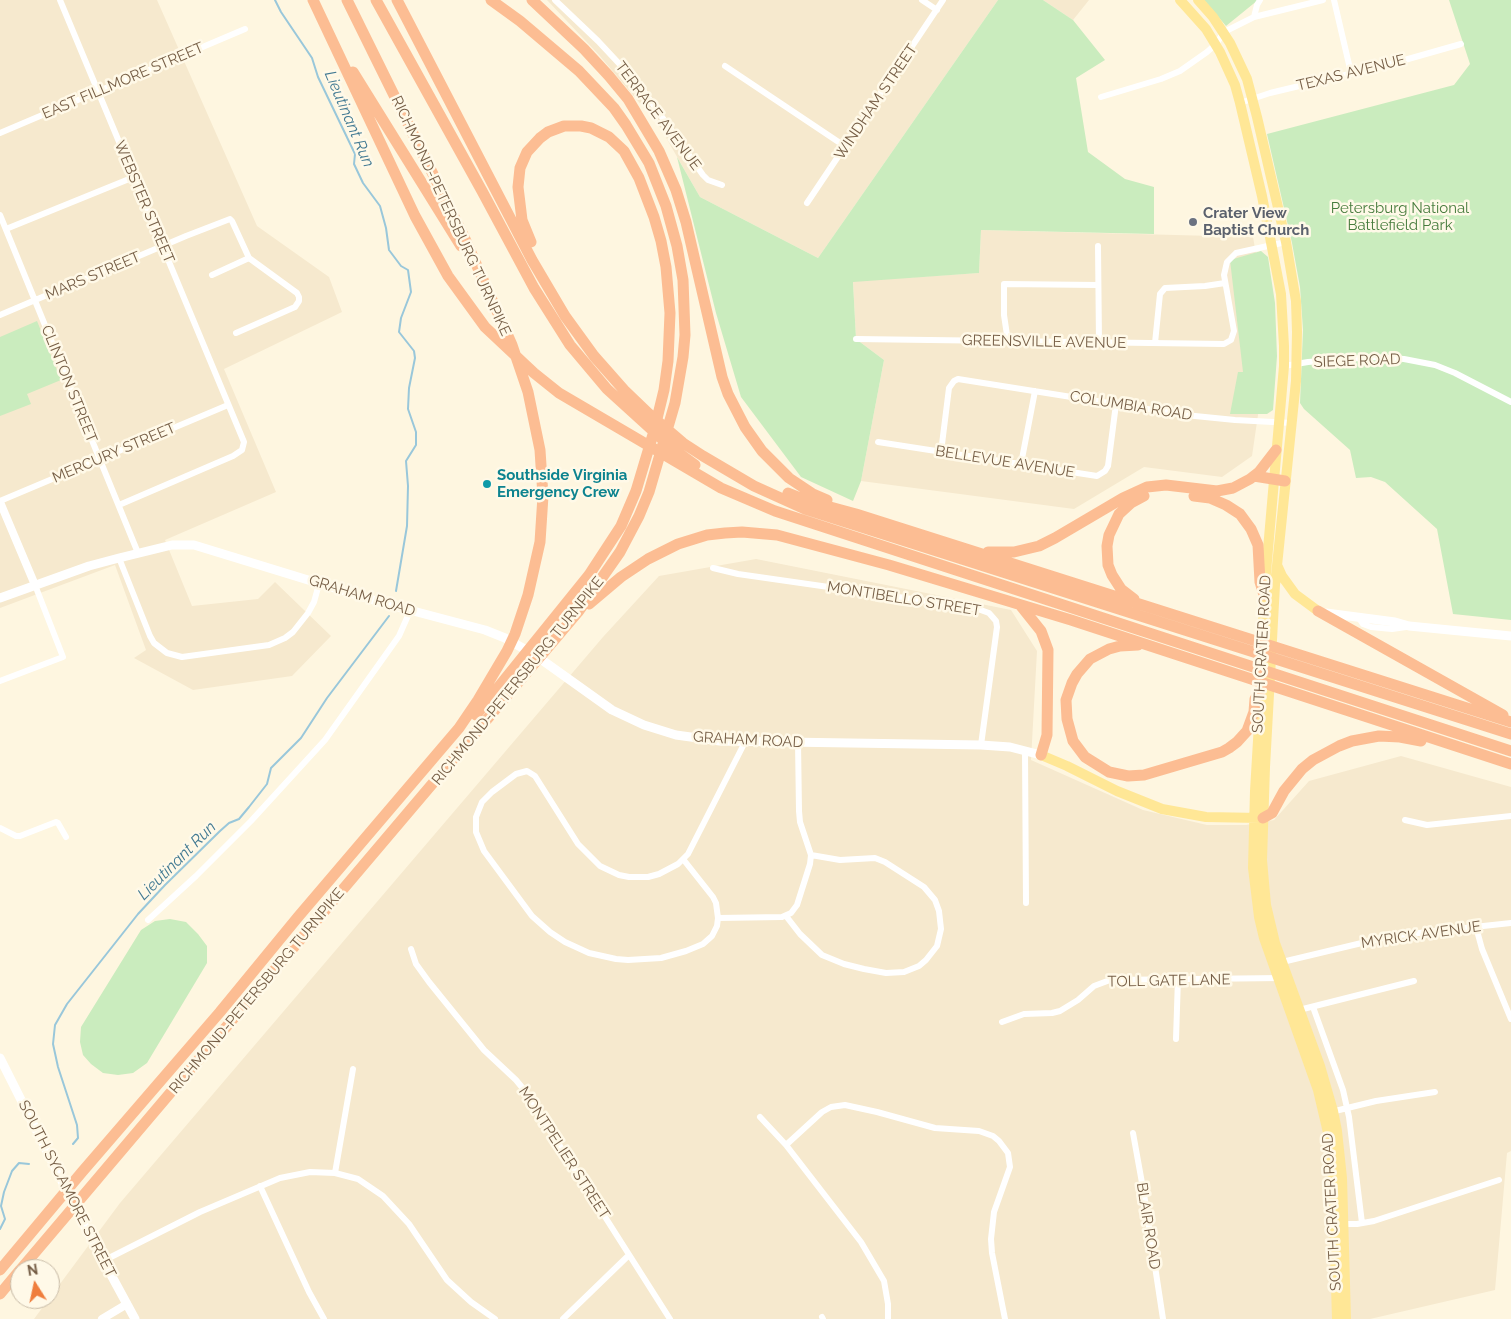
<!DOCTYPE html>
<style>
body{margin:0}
#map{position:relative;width:1511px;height:1319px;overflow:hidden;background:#fef6e0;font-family:Raleway,sans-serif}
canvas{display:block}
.north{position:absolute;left:10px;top:1259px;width:50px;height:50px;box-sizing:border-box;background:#fff9e8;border:1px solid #c8bba7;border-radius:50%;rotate:350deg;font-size:14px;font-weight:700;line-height:20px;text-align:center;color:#765e46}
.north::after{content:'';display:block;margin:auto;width:18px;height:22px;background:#ef7e3d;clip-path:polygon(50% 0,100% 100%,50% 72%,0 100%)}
</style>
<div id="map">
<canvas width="1511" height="1319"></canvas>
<div class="north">N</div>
</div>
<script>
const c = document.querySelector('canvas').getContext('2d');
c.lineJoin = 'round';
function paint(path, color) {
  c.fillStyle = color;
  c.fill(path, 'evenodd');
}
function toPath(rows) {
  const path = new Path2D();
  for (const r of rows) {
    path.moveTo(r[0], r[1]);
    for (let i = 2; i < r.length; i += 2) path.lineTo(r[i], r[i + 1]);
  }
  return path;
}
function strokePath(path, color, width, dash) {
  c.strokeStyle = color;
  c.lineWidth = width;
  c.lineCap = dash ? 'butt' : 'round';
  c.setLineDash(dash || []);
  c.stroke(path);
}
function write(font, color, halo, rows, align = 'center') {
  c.font = font + ' Raleway,sans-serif';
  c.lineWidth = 5;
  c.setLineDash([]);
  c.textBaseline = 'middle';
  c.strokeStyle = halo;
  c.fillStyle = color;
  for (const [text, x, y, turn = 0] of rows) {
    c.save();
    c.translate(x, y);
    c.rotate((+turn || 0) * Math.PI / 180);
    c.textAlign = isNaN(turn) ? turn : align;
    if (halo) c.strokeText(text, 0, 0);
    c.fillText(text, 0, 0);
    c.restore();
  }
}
paint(toPath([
 [0,0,157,0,257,226,329,277,342,312,224,369,276,492,165,540,192,606,258,599,275,582,331,636,292,676,193,690,134,658,146,650,115,565,0,608],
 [547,0,998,0,818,258,700,197,660,127,599,55],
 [1043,0,1089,0,1073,20],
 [981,230,1253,237,1270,333,1252,456,1222,477,1144,467,1074,509,861,481,884,360,856,339,853,281,979,273],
 [756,559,1011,610,1037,651,1031,760,1143,810,1207,825,1246,825,1274,820,1309,781,1401,756,1511,787,1511,1151,1507,1153,1495,1290,1370,1319,34,1319,120,1203,603,637,659,576]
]), '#f6e9ce');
paint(toPath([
 [998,0,1043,0,1073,20,1105,60,1076,78,1088,152,1125,179,1154,187,1154,234,981,230,979,273,853,282,856,339,884,360,861,481,853,501,801,477,741,397,716,313,677,157,700,197,818,258],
 [1204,0,1258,0,1226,26],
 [1449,0,1511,0,1511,620,1453,614,1437,529,1385,482,1371,477,1356,478,1350,450,1304,409,1300,403,1303,330,1300,287,1292,243,1267,134,1454,85,1470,64],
 [1261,251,1268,257,1275,303,1277,356,1273,410,1267,414,1230,414,1238,372,1243,372,1230,260],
 [37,321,61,380,27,394,31,404,0,416,0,337],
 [170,919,186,922,198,934,207,946,207,963,147,1063,133,1073,118,1075,103,1073,91,1064,83,1055,80,1042,81,1027,141,930,155,921]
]), '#caecbe');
strokePath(toPath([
 [275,0,281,12,312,58,318,77,355,154,354,164,363,183,380,206,386,228,389,250,401,266,408,270,411,292,401,318,399,332,414,351,415,358,409,388,408,409,416,432,416,445,406,461,408,486,407,526,396,591],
 [73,1144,78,1138,77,1125,58,1067,53,1044,55,1025,67,1004,138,914,165,885,220,831,229,823,239,819,249,807,267,784,271,768,301,738,327,698,389,616],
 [0,1229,5,1219,1,1206,4,1192,12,1171,19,1163,29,1164]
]), '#99c7da', 2);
strokePath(toPath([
 [60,0,244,442,242,450,233,456,119,505],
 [555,0,598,41,640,86,703,175,708,180,722,185],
 [922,0,937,10],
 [1334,0,1351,73],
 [1254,17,1257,5,1260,0],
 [725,66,846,147],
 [1101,97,1161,79,1180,71,1207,52,1216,44,1224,32,1254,17,1323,0],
 [1240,103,1270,93,1387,65,1461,44],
 [0,133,245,29],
 [807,203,943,0],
 [0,215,138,553],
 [6,229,134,177],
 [1098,246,1099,342],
 [212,275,249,258,297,293,299,297,299,301,295,307,236,333],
 [0,315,186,236,230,219,232,221,249,258],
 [856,339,1224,344,1231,340,1234,331,1224,275,1227,262,1236,253,1286,242],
 [1008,342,1004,315,1004,284,1098,285],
 [1155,343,1160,294,1165,288,1205,286,1225,283],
 [1284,366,1308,362,1374,357,1404,359,1435,365,1455,373,1511,402],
 [878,442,1097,476,1105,471,1108,466,1116,404],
 [941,452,949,388,954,381,958,379,1185,415,1235,420,1292,423],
 [1021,464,1035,391],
 [0,501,228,405],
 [119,558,150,636,154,643,167,653,182,657,269,645,285,638,293,632,308,613,314,602,319,584],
 [713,568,738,574,975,608,989,613,996,621,997,627,981,745],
 [1359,618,1363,624,1371,627,1392,629,1406,627],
 [0,681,63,657,35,585],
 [1025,751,1026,903],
 [1405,820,1427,825,1511,816],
 [0,828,16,836,20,836,56,822,58,823,66,837],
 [683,859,713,897,716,903,718,918,717,926,712,936,703,944,686,951,661,958,628,960,616,959,589,953,565,942,550,932,532,916,484,851,476,832,476,817,482,802,492,792,516,774,527,771,535,776,578,844,600,866,619,875,629,877,648,877,659,874,678,864,688,854,745,742],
 [786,916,800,934,822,955,844,964,864,969,886,973,904,972,919,966,926,960,937,946,941,929,939,911,935,900,924,887,885,862,875,858,840,860,811,855],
 [718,918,782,917,791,913,797,905,810,864,811,855,800,822,799,811,798,742],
 [148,920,196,876,251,821,325,740,399,636,410,611],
 [1476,927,1482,949,1511,1019],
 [411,949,416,964,429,982,484,1050,516,1080,525,1091,670,1319],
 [1278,963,1391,936,1511,923],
 [1313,1007,1343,1090,1349,1117,1362,1223],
 [1299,1010,1414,981],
 [1002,1022,1024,1014,1052,1013,1060,1011,1078,1000,1094,986,1110,980,1281,978],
 [1176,1039,1178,978],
 [1331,1112,1376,1101,1435,1092],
 [760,1117,786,1145,861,1242,884,1281,888,1304,888,1319],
 [1133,1133,1144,1194,1163,1319],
 [786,1145,822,1112,831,1107,845,1105,877,1112,935,1128,979,1131,993,1136,999,1141,1008,1153,1010,1167,994,1212,991,1239,992,1253,1005,1319],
 [335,1173,353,1069],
 [260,1186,309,1292,324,1319],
 [1344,1224,1357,1224,1374,1221,1499,1180],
 [103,1261,200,1212,280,1178,310,1172,335,1173,358,1179,383,1196,409,1224,447,1280,471,1302,495,1319],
 [822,1317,823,1319],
 [563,1319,629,1255]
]), '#fff', 6);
strokePath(toPath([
 [0,502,35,585],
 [102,1319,127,1304]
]), '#fff', 8);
strokePath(toPath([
 [0,598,89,566,119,558,172,545,194,545,383,603,485,630,505,638,535,655,612,710,644,725,676,735,720,741,981,745,1010,747,1041,755],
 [1326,613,1395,622,1409,626,1511,636],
 [0,1058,84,1225,135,1319]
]), '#fff', 9);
strokePath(toPath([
 [1180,0,1206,29,1220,52,1235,85,1240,103,1262,196,1281,294,1284,346,1284,366,1264,595,1261,690,1255,791,1253,868,1259,917,1264,938,1318,1090,1330,1141,1333,1181,1337,1319],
 [1198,0,1213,17,1230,43,1247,79,1257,117,1286,242,1296,301,1297,332,1296,381,1275,585,1265,767,1262,860,1266,905,1275,943,1320,1066,1333,1111,1337,1131,1342,1178,1346,1319],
 [1278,567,1282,576,1295,594,1318,611],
 [1041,755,1067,766,1117,791,1162,809,1206,817,1260,818]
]), '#ffe796', 10);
strokePath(toPath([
 [313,0,415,216,448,276,485,327,534,373,559,393,721,488,775,511,1511,751],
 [376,0,482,191,534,288,570,345,607,389,673,449,695,465],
 [397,0,532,260,565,316,594,356,624,390,649,414,683,443,703,456,754,486,805,509,1511,734],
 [532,0,584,49,609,76,628,99,659,151,676,190,686,222,722,377,728,394,745,427,762,451,789,478,813,494,827,500],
 [353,72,461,246],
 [1254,476,1285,481],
 [788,493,808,501,856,514,1511,722],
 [1194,496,1210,498,1226,505,1240,514,1251,529,1258,545,1260,582,1264,595],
 [988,552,1014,552,1039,546,1055,538,1123,498,1147,487,1166,485,1217,491,1233,488,1250,479,1259,472,1276,450],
 [1134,599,1121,589,1112,575,1108,565,1107,546,1109,535,1119,514,1131,503,1144,496],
 [589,604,621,577,648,559,678,544,707,535,725,533,742,532,777,535,889,565,1071,620,1511,764],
 [1021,606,1041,631,1048,650,1047,735,1041,755],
 [1318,611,1503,715],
 [1138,645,1120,646,1109,649,1090,659,1077,674,1072,683,1066,700,1067,719,1073,741,1085,757,1109,772,1128,776,1144,775,1222,752,1229,748,1237,742,1247,731,1254,712,1255,699,1261,690],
 [476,715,589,575,621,526,636,491,654,431,664,390,668,361,670,313,666,267,661,241,654,217,639,178,624,151,609,137,591,128,581,126,564,126,548,132,540,138,527,152,520,168,518,187,522,220,531,242],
 [1263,818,1272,813,1284,791,1302,769,1313,760,1339,746,1352,741,1379,736,1400,737,1421,741],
 [21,1269,578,612,620,552,639,516,649,492,675,403,683,357,685,335,683,280,677,246,666,206,649,163,626,125,614,108,579,71,520,21,491,0],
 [0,1270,82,1172,220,1012,298,917,459,728,478,700,507,651,515,634,528,595,540,542,543,496,540,450,528,392,512,345,465,239,347,0],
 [0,1294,20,1270]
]), '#fcbd93', 11);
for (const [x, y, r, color] of [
 [1193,222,5,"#6b7280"],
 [487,484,5,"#0f9aa8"]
]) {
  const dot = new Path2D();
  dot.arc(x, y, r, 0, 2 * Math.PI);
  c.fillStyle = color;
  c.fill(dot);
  strokePath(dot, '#fff9e8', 2);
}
write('15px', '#765e46', '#fff9e8', [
 ["TEXAS AVENUE",1351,73,-14],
 ["EAST FILLMORE STREET",123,81,-23],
 ["WINDHAM STREET",876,102,-56],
 ["TERRACE AVENUE",658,116,53],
 ["WEBSTER STREET",144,202,67],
 ["RICHMOND-PETERSBURG TURNPIKE",451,216,65],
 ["MARS STREET",93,276,-23],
 ["GREENSVILLE AVENUE",1044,342,1],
 ["SIEGE ROAD",1357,361,-2],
 ["CLINTON STREET",69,384,68],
 ["COLUMBIA ROAD",1131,406,9],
 ["MERCURY STREET",114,453,-23],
 ["BELLEVUE AVENUE",1005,462,9],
 ["GRAHAM ROAD",362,596,17],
 ["MONTIBELLO STREET",904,599,9],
 ["SOUTH CRATER ROAD",1262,654,-87],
 ["RICHMOND-PETERSBURG TURNPIKE",518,681,-51],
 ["GRAHAM ROAD",748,740,3],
 ["MYRICK AVENUE",1421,935,-8],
 ["TOLL GATE LANE",1169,981,-1],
 ["RICHMOND-PETERSBURG TURNPIKE",257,991,-50],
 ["MONTPELIER STREET",564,1153,57],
 ["SOUTH SYCAMORE STREET",67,1189,63],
 ["SOUTH CRATER ROAD",1332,1212,-93],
 ["BLAIR ROAD",1148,1226,81]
]);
write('15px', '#477c3d', '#fff9e8', [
 ["Petersburg National",1400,208],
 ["Battlefield Park",1400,225]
]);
write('bold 15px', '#5b616d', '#fff9e8', [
 ["Crater View",1203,213],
 ["Baptist Church",1203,230]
], 'left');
write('bold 15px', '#0d838f', '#fff9e8', [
 ["Southside Virginia",497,475],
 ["Emergency Crew",497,492]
], 'left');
write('italic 16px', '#417992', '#fff9e8', [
 ["Lieutinant Run",349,119,67],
 ["Lieutinant Run",177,861,-45]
]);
</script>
